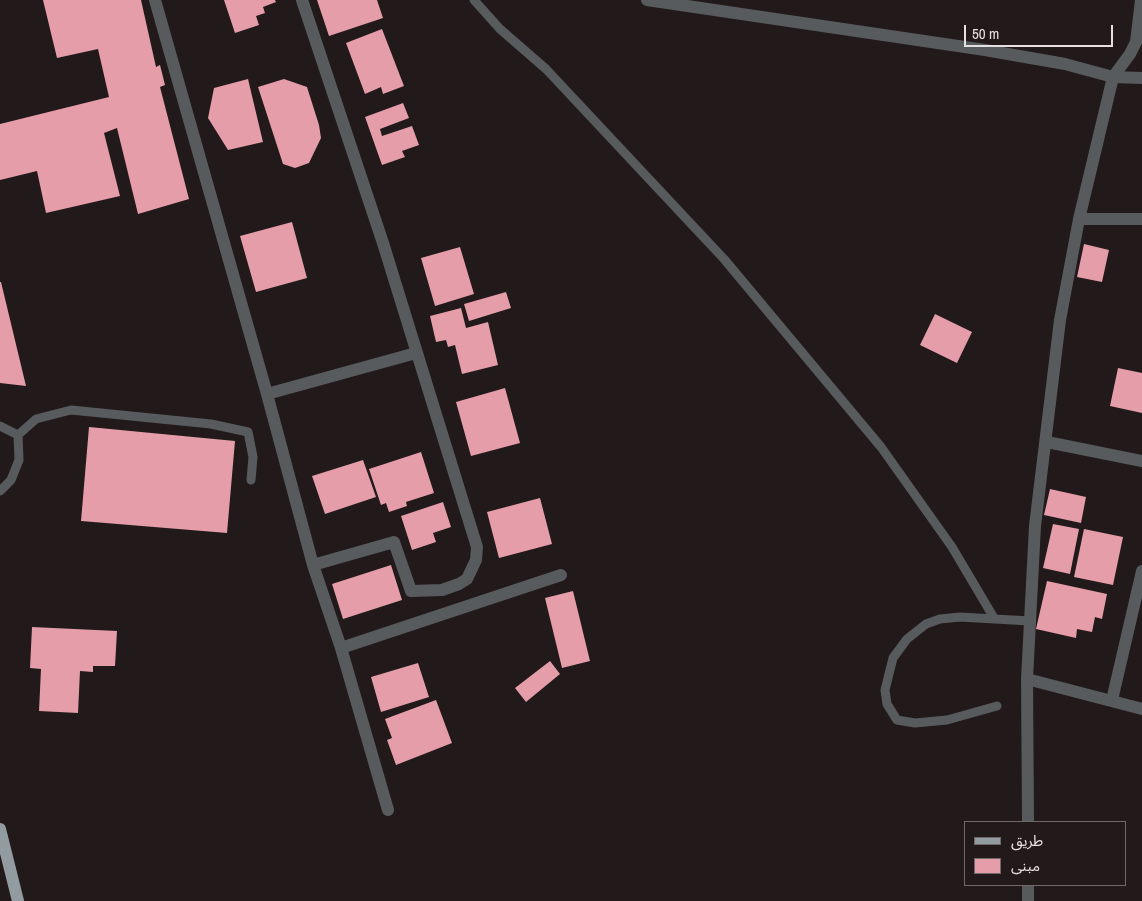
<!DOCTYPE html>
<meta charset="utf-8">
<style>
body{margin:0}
#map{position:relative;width:1142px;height:901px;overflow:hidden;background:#22191b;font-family:"Archivo Narrow","Noto Sans Arabic",sans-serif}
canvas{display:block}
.legend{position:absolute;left:964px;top:821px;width:162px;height:65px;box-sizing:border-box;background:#22191b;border:1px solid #70696a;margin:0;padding:6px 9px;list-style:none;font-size:15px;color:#e6e0e0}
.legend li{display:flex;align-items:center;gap:10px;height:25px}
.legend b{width:25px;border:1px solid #70696a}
.scale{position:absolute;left:964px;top:25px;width:149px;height:22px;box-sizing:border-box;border:2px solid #e6e0e0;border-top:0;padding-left:6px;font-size:15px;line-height:18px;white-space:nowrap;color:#e6e0e0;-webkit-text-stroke:4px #22191b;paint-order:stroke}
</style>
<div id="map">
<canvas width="1142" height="901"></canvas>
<ul class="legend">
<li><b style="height:6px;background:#929ba0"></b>طريق</li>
<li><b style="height:14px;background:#e49da9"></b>مبنى</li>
</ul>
<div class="scale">50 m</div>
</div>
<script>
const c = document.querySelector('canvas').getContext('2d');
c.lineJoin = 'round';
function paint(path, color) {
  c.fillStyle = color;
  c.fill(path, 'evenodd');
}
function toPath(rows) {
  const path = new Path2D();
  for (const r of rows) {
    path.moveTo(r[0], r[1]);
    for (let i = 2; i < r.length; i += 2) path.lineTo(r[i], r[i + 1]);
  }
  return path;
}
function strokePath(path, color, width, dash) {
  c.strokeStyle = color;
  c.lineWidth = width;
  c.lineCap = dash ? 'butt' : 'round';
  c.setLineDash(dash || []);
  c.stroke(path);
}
paint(toPath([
 [43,0,141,0,156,67,160,65,165,85,160,87,189,199,138,214,117,128,104,133,120,196,46,213,37,171,0,180,0,124,109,97,98,49,57,58],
 [224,0,275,0,276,2,263,7,265,13,256,16,259,25,235,33],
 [317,0,377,0,383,18,329,36],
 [382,29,404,86,383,94,381,87,365,94,346,43],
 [248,79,263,142,228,150,208,118,214,88],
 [284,79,307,87,319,125,321,138,309,163,295,168,283,164,258,87],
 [403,103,409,118,380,129,382,136,412,126,419,145,402,151,405,157,382,165,365,117],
 [292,222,307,278,256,292,240,236],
 [1084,244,1109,250,1102,282,1077,277],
 [460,247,474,294,435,306,421,258],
 [0,282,1,282,26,386,0,383],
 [506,292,511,308,469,321,464,304],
 [461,308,466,328,488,322,498,365,462,374,455,345,448,347,446,340,436,342,430,316],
 [935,314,972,332,957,363,920,345],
 [1118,368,1142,373,1142,413,1110,406],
 [505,388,520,443,471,456,456,402],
 [89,427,235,441,227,533,81,521],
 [421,452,434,493,406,502,407,506,389,512,386,503,381,505,369,469],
 [363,460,376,497,325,514,312,476],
 [1050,489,1086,497,1081,523,1044,515],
 [540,498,552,544,499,558,487,512],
 [443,502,451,527,433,533,436,542,412,550,401,516],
 [1053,524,1079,529,1070,574,1043,568],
 [1084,529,1123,537,1113,585,1074,577],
 [391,565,402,600,343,619,332,584],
 [1047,581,1107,594,1102,619,1095,617,1092,632,1077,629,1076,638,1036,629],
 [573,591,590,661,562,668,545,598],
 [32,627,117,631,115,666,93,666,93,672,80,671,78,713,39,711,41,669,30,668],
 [550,661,560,674,526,702,515,688],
 [418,663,429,697,381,712,371,677],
 [436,700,452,743,396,765,387,740,392,738,385,719]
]), '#e49da9');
strokePath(toPath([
 [474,0,500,29,546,69,724,259,881,447,952,547,994,618],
 [0,426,18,435,19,460,11,480,0,491],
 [18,435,36,419,71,410,211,424,248,432,253,457,251,480],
 [997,706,947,720,915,723,897,720,887,704,885,690,893,658,907,639,926,624,940,619,960,617,1030,621]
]), '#575b5d', 9);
strokePath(toPath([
 [155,0,267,394,313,565,341,648,388,810],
 [302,0,383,243,477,547,476,560,467,579,459,584,442,590,411,591,394,542,313,565],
 [647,0,985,50,1065,64,1113,77,1142,78],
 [1141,0,1136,42,1130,54,1113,77,1079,219,1060,320,1035,526,1027,679,1142,709],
 [1079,219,1142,219],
 [267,394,416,353],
 [1047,442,1142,461],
 [341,648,561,575],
 [1027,679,1028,822],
 [1112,700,1142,571],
 [1028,885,1028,901]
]), '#575b5d', 12);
strokePath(toPath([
 [0,829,18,901]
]), '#929ba0', 12);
</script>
